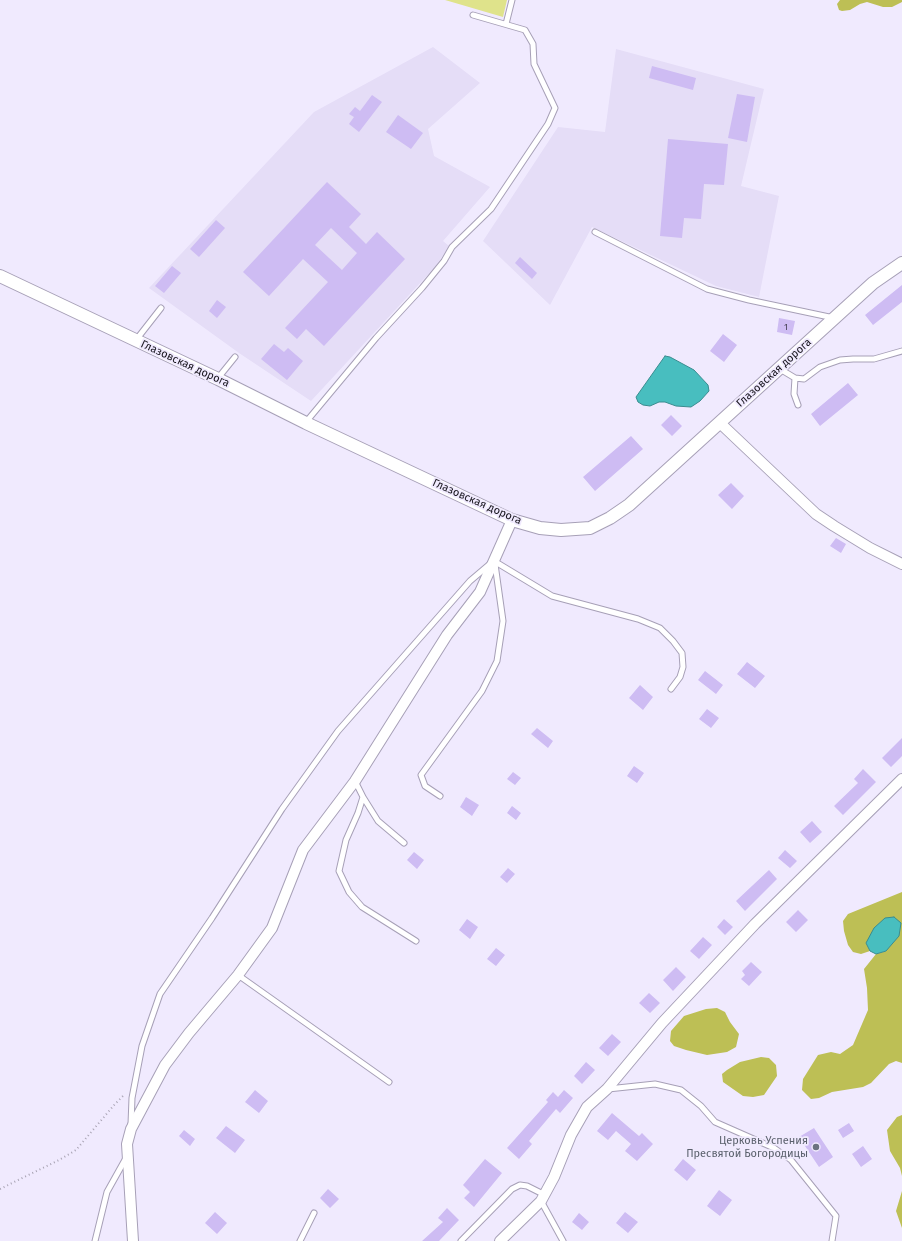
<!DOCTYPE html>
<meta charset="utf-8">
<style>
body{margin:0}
canvas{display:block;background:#f0eafe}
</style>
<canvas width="902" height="1241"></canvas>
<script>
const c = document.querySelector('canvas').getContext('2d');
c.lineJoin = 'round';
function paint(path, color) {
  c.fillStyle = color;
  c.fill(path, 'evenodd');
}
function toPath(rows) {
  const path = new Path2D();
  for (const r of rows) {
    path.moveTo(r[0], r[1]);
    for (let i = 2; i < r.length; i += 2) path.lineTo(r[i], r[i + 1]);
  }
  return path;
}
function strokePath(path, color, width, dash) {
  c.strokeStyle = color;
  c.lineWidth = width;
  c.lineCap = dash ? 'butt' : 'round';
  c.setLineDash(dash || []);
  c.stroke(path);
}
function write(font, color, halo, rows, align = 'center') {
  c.font = font + ' "Fira Sans",sans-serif';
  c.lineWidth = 3.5;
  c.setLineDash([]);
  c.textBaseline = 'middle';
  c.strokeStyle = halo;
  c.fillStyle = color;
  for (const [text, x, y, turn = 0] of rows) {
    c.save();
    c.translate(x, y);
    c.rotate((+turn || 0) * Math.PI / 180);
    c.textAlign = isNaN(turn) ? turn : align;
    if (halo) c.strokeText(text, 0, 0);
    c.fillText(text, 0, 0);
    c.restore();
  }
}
paint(toPath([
 [433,47,480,83,428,129,434,156,490,187,443,241,449,246,435,267,311,401,239,353,149,288,314,112],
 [616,49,764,89,741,186,779,196,759,297,716,286,592,227,550,305,483,241,558,127,605,132]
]), '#e5ddf7');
paint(toPath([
 [445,0,507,0,503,17]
]), '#dfe38b');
paint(toPath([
 [840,0,902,0,902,2,892,7,883,7,867,2,860,4,850,10,842,11,839,10,837,4],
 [902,892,902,1063,896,1061,889,1064,871,1083,863,1087,832,1092,819,1098,811,1099,802,1090,803,1079,818,1055,831,1052,840,1054,853,1045,868,1010,867,988,864,969,876,954,886,951,866,942,870,951,861,954,853,952,848,945,844,931,843,921,848,914],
 [717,1008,725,1012,730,1022,739,1034,736,1047,727,1052,707,1055,686,1050,674,1046,670,1041,671,1031,684,1016,706,1009],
 [761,1057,769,1058,776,1065,777,1076,764,1095,753,1097,743,1096,723,1082,722,1074,727,1070,740,1062],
 [902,1115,902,1176,900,1168,890,1151,887,1130,897,1117],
 [902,1191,902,1228,896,1211]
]), '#bdbf55');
const water = toPath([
 [665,356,670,357,694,370,708,385,709,391,700,401,691,407,676,406,665,402,659,402,650,406,643,405,638,402,636,397,665,356],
 [894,917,901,923,899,936,886,951,876,954,870,951,866,943,874,928,885,918,894,917]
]);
paint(water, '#48bebf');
strokePath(water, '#3a8c8f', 1);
paint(toPath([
 [652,66,696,78,693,90,649,78],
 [737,94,755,97,747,142,728,138],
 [372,95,382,102,359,132,349,124,354,117,349,114,355,107,360,111],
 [398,115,423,133,411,149,386,132],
 [668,139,728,144,724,185,704,184,701,219,684,218,682,238,660,236],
 [327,182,361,214,349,227,366,244,377,232,405,259,324,346,306,329,297,339,285,328,328,282,303,259,269,296,243,272],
 [331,228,357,253,342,270,315,245],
 [216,220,225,228,199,257,190,249],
 [520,257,537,273,532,279,515,263],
 [172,266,181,273,164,293,155,286],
 [902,285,902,302,873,325,865,315],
 [217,300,226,307,217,318,209,311],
 [779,318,795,321,792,335,777,332],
 [723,334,737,345,724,362,710,351],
 [274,344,284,352,288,348,303,361,287,380,261,359],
 [848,383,858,395,820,426,811,414],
 [671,415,682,426,672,436,661,425],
 [631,436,643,449,595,491,583,477],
 [731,483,744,496,732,509,718,495],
 [836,538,846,544,841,553,830,546],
 [747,662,765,676,755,688,737,674],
 [705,671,723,685,716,694,698,680],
 [640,685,653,697,643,710,629,698],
 [707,709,719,718,711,728,699,719],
 [537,728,553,741,548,748,531,734],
 [902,738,902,756,891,767,882,758],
 [634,766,644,773,637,783,627,776],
 [863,769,876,782,843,815,834,806,858,783,854,779],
 [513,772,521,778,515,785,507,779],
 [466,797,479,805,472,816,460,807],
 [512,806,521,813,516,820,507,813],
 [812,821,822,832,810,843,800,832],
 [785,850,797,861,790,868,778,858],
 [414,852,424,860,417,869,407,860],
 [508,868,515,874,507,883,500,877],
 [769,870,777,879,745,911,736,901],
 [798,910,808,920,796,932,786,922],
 [467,919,478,927,470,939,459,930],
 [724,919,733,927,725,935,717,927],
 [703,937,712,945,699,959,690,951],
 [496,948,505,955,496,966,487,959],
 [751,962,762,972,749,986,741,979,745,975,742,971],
 [676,967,686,977,673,991,663,980],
 [649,993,660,1003,650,1013,639,1003],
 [612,1034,621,1042,608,1056,599,1048],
 [586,1062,595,1070,582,1084,574,1076],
 [255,1090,268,1101,259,1113,245,1102],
 [564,1090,573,1098,560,1113,556,1109,529,1141,532,1144,519,1159,507,1148,548,1102,546,1100,553,1092,558,1097],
 [612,1113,639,1136,642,1133,653,1144,637,1161,625,1151,631,1144,616,1131,608,1140,597,1131],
 [849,1123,854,1131,843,1138,838,1130],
 [226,1126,245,1140,235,1153,216,1138],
 [814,1128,833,1157,819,1167,799,1137],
 [184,1130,195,1139,190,1146,179,1136],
 [863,1146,872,1159,861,1167,852,1154],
 [485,1159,502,1173,474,1207,464,1198,470,1192,463,1185],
 [683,1159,696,1170,687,1181,674,1170],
 [328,1189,339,1199,330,1208,320,1198],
 [719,1190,732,1200,720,1216,707,1206],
 [447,1208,459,1220,439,1241,422,1241,443,1222,438,1218],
 [215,1212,227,1223,217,1234,205,1223],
 [625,1212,638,1222,628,1233,616,1223],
 [579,1213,589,1222,582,1230,572,1222]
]), '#cebcf3');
const service = toPath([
 [506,24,512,0],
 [595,232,707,289,749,300,834,318],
 [136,340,161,308],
 [780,369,795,378,804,379,820,367,840,360,853,359,874,359,902,351],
 [218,378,235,357],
 [795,378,794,394,798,405],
 [306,422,376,338,422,288,444,261,452,247,491,209,548,124,555,108,534,64,533,44,525,30,473,15],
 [494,561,552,596,638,619,660,628,673,641,682,653,683,667,680,677,671,689],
 [355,781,363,797,358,813,346,840,339,871,349,892,362,907,416,941],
 [440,796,425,786,421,775,482,691,497,661,503,621,495,564],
 [363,797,378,821,404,843],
 [238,975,389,1082],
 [608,1089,655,1084,681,1090,701,1106,715,1122,774,1148,791,1160,836,1216,832,1241],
 [131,1124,132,1098,142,1046,160,994,212,918,282,809,338,731,470,581,490,564],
 [541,1201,563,1241],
 [95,1241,107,1192,126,1158],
 [300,1241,314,1213],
 [461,1241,512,1189,520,1185,527,1186,545,1195]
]);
const minor = toPath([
 [720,423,816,514,834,526,870,548,902,564],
 [133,1241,127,1144,131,1129,165,1065,189,1033,238,975,272,928,303,850,355,781,447,635,480,592,512,520],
 [500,1241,541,1201,554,1177,571,1135,587,1107,607,1089,662,1023,755,924,902,779]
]);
const tertiary = toPath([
 [0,276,218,379,306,423,512,520,540,528,561,530,590,528,610,518,629,505,873,283,902,263]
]);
strokePath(service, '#a7a0b7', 7);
strokePath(minor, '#a7a0b7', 12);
strokePath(tertiary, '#a7a0b7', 14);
strokePath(toPath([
 [0,1189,59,1160,76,1150,115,1104,125,1094]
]), '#a9a4b4', 2, [1, 3]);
strokePath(service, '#fff', 5);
strokePath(minor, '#fff', 10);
strokePath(tertiary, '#fff', 12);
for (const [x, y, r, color] of [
 [816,1147,4,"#6b7280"]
]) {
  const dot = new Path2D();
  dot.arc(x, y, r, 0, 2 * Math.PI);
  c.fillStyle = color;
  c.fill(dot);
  strokePath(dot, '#f0eafe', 1.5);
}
write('9px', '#464053', null, [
 ["1",786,327]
]);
write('11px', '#18161e', '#f0eafe', [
 ["Глазовская дорога",185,364,25],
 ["Глазовская дорога",774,373,-42],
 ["Глазовская дорога",477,502,24]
]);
write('11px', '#5b616d', '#f0eafe', [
 ["Церковь Успения",808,1141],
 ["Пресвятой Богородицы",808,1154]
], 'right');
</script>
